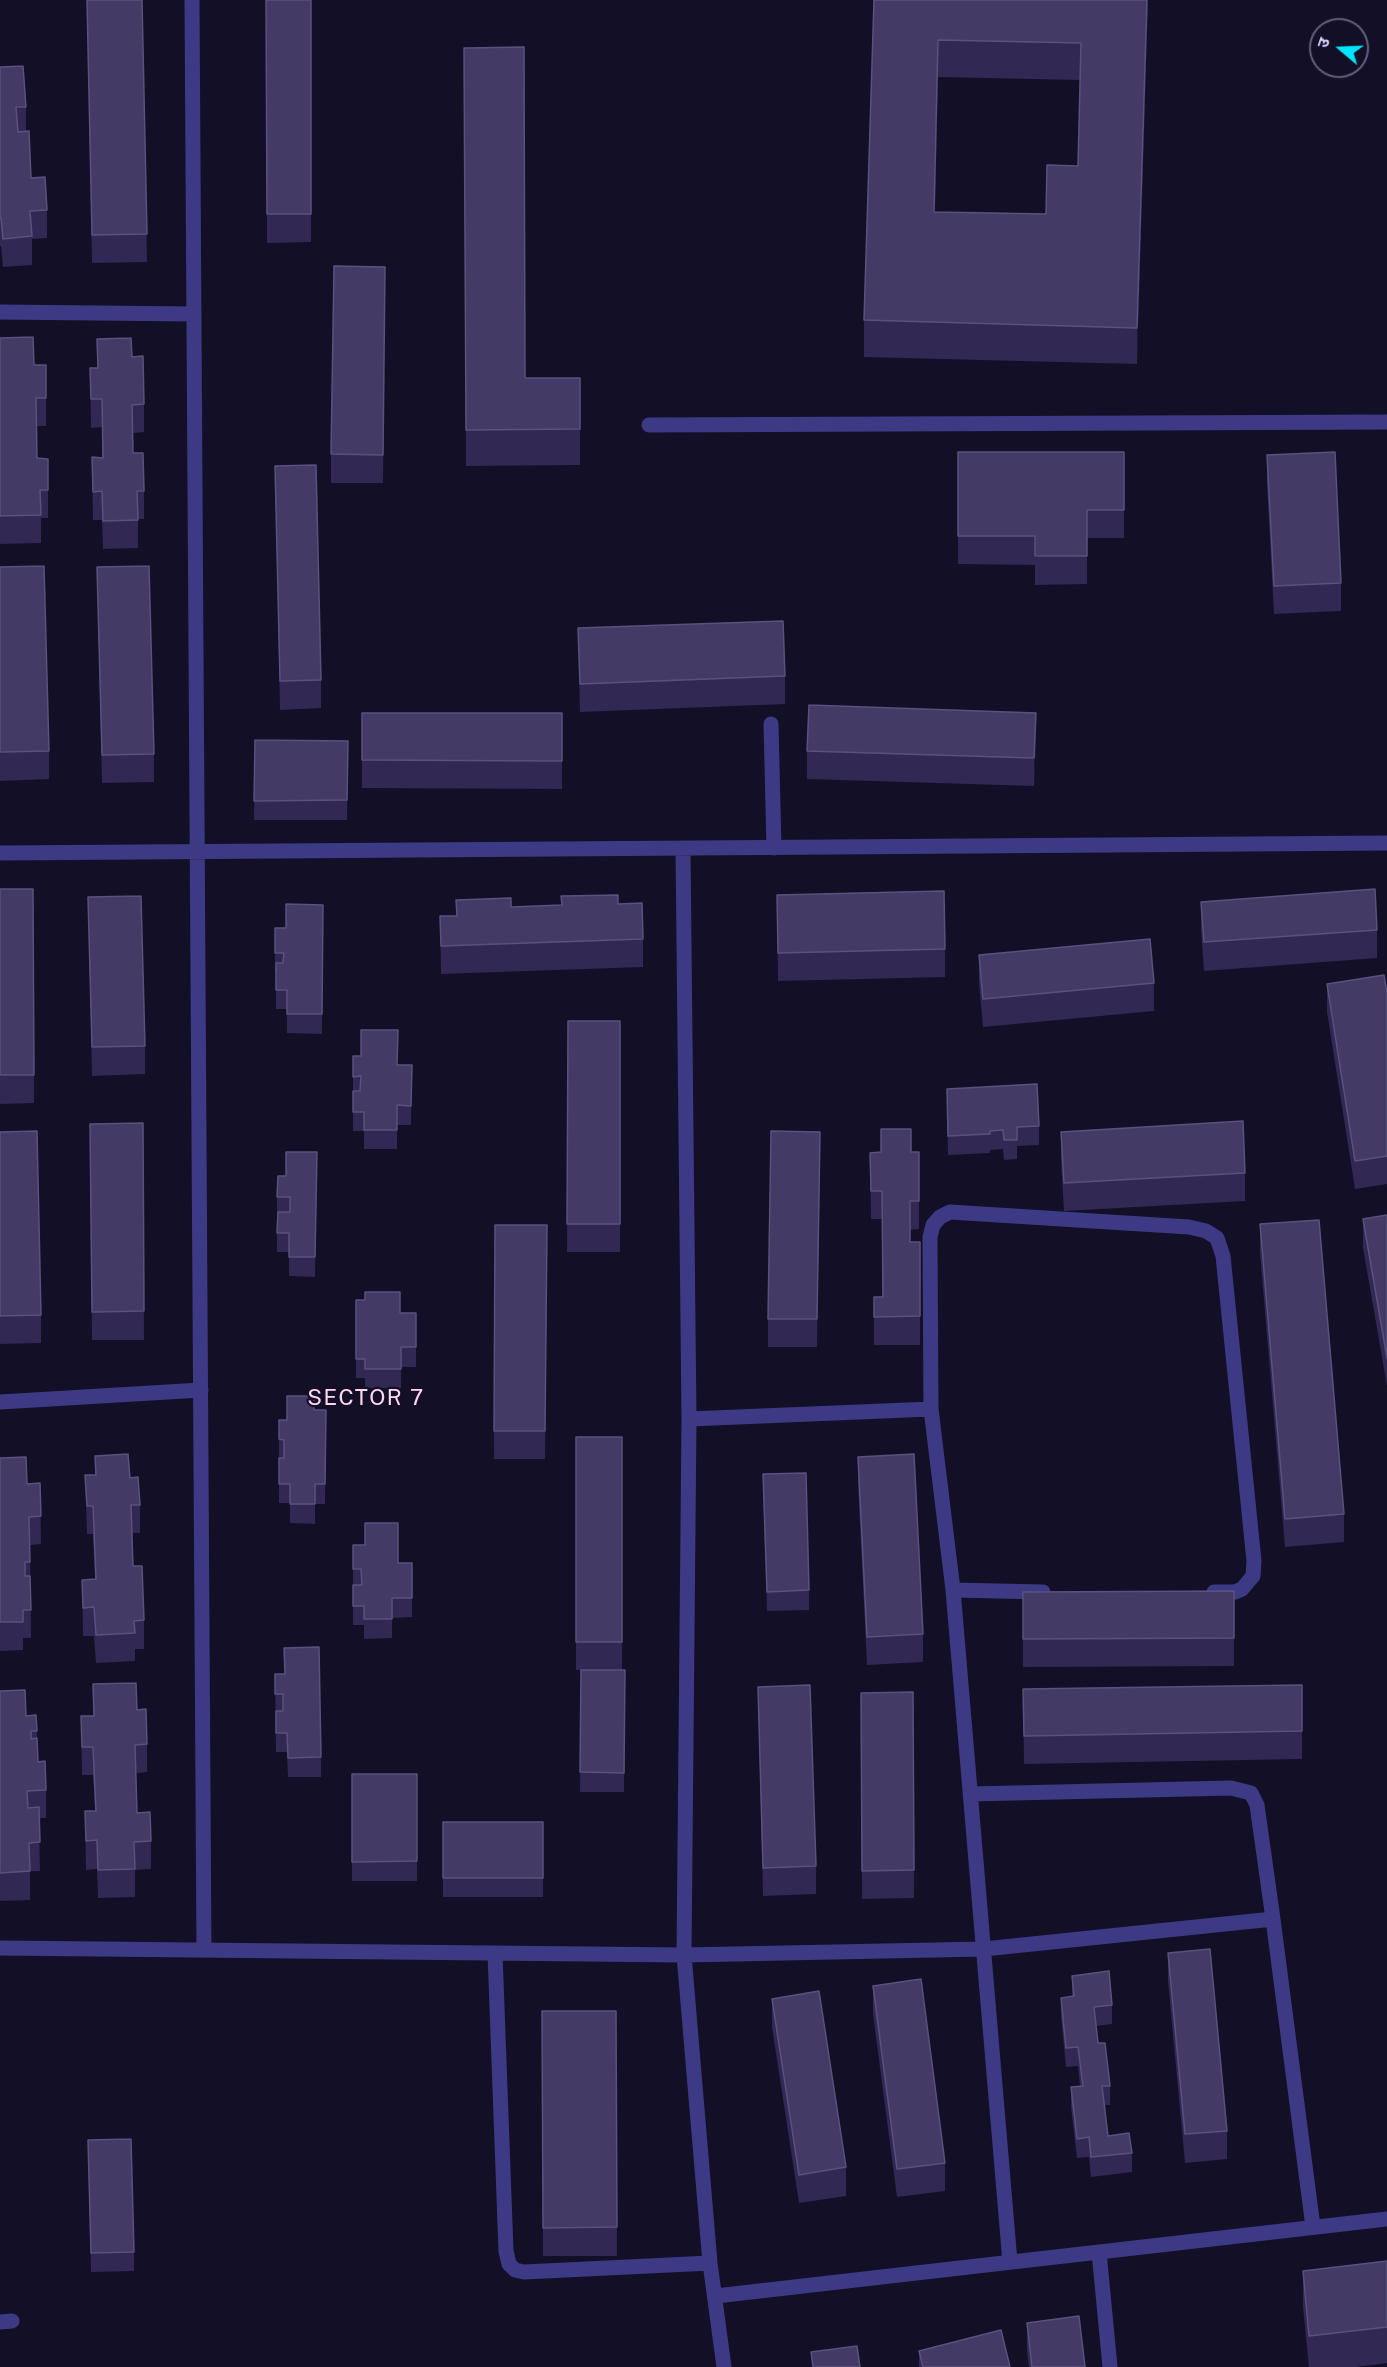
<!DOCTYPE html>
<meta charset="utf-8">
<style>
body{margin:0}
#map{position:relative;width:1387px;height:2367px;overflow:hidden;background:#130f26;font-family:"Public Sans","Noto Sans Devanagari",sans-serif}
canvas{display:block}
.north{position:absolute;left:1309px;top:18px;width:60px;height:60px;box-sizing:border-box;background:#130f26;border:2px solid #625e7d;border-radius:50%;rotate:289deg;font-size:16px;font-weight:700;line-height:24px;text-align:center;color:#d9d4ff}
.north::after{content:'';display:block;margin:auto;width:21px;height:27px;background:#00e5ff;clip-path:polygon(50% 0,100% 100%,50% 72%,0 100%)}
</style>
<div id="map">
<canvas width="1387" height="2367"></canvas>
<div class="north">उ</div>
</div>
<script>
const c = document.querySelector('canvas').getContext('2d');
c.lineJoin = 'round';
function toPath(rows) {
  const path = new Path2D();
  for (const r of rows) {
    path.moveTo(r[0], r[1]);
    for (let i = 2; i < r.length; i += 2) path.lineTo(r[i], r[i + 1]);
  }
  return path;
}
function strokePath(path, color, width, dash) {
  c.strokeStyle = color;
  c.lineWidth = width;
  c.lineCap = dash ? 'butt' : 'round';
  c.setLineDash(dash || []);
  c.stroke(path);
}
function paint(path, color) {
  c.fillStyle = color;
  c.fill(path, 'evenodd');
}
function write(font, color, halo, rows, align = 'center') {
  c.font = font + ' "Public Sans",sans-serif';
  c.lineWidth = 4.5;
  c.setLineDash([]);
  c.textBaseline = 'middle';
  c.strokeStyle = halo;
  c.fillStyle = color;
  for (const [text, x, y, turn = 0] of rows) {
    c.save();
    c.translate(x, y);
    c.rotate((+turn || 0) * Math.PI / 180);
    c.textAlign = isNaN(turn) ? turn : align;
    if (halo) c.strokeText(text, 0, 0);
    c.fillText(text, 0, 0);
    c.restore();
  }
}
strokePath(toPath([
 [192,0,204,1950],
 [0,312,194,314],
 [649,425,1387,422],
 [771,724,774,848],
 [683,849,689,1419,684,1955,710,2263,724,2367],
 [0,853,1387,843],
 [0,1402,201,1390],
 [689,1419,931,1409],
 [953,1590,1043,1592],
 [970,1794,1231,1788,1251,1793,1257,1805,1273,1919,1313,2227],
 [0,1948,684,1955,984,1949,1273,1919],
 [495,1953,506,2251,509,2264,515,2270,524,2272,710,2263],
 [1099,2252,1110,2367],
 [1010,2262,953,1590,931,1409,930,1237,933,1225,940,1217,950,1212,1189,1227,1206,1231,1217,1238,1223,1256,1254,1561,1253,1576,1242,1589,1235,1592,1214,1592],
 [716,2296,1387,2219],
 [0,2322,12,2321]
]), '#3d3a85', 15);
paint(toPath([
 [87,0,142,0,147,262,92,263],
 [266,0,311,0,311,242,267,243],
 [874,0,1148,0,1137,364,864,357,864,320],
 [938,77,1080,80,1078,166,1046,214,935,212],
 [464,48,525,378,580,378,580,465,466,466],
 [0,67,26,107,26,131,31,178,47,210,47,238,32,239,32,265,3,267,1,246,0,246],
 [385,267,383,483,331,483,331,454],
 [0,338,34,365,46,365,46,426,36,426,37,458,48,459,48,518,41,518,41,543,0,544],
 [97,339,132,357,144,404,144,432,133,433,133,453,144,491,144,519,138,519,138,548,103,549,102,520,93,520,92,457,102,458,102,427,91,428,90,368,97,368],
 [958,452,1124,452,1124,538,1087,538,1087,584,1035,585,1035,565,958,564],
 [1267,455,1341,583,1341,611,1274,614,1267,484],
 [275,466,321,680,321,708,280,710],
 [0,567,49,751,49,779,0,781],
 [97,567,154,754,154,782,102,783],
 [578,628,785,676,785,704,580,712],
 [362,713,562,713,562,789,362,788],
 [255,740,348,741,347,820,254,820],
 [1036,741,1034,786,807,779,807,751],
 [0,889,33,889,34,1103,0,1104],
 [777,895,945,949,945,977,778,981],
 [88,897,145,1046,145,1074,92,1076],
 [456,900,511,907,618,904,643,939,643,967,441,974,440,916,456,916],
 [1201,902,1377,930,1377,958,1204,971,1201,930],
 [323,905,322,1034,287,1033,287,1009,276,1009,276,972,275,972,275,928,286,928],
 [979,955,1154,983,1154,1011,983,1027,979,983],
 [1327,984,1387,993,1387,1184,1355,1189,1327,1012],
 [568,1021,620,1021,620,1252,567,1252],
 [398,1065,412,1065,411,1125,397,1125,397,1149,364,1149,364,1131,353,1131,353,1077],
 [947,1089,1039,1126,1039,1145,1017,1146,1017,1159,1004,1160,1003,1149,990,1150,990,1153,948,1155],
 [143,1123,144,1340,92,1340,90,1124],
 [0,1132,41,1315,41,1343,0,1344],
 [820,1132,817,1347,768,1347,768,1319],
 [1061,1132,1245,1173,1245,1201,1064,1211,1061,1160],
 [317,1152,315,1277,289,1276,289,1252,277,1252,277,1197,286,1176],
 [919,1152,919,1229,910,1230,910,1242,920,1242,920,1345,874,1345,874,1297,882,1297,882,1219,871,1219,870,1153],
 [1387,1215,1387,1386,1363,1248,1363,1219],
 [1260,1224,1344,1514,1344,1542,1285,1547,1260,1253],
 [495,1225,547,1225,545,1459,494,1459],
 [356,1300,400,1313,416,1313,416,1367,401,1367,401,1388,365,1388,365,1378,356,1378],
 [314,1410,326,1410,325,1504,315,1504,315,1524,290,1523,290,1503,279,1503,279,1420,287,1420],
 [576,1437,622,1437,622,1670,625,1670,624,1792,580,1792,581,1670,576,1670],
 [95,1456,130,1478,140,1505,140,1533,132,1533,133,1566,144,1620,144,1649,135,1649,135,1661,96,1663,94,1636,83,1636,82,1580,95,1579,93,1534,87,1534,85,1475,95,1475],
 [858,1457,923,1634,923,1662,867,1665,858,1485],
 [0,1458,27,1484,40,1483,41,1544,30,1545,31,1638,23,1638,23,1650,0,1651],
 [763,1474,809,1590,809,1610,767,1611],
 [353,1545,398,1563,412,1563,412,1617,392,1618,392,1638,364,1639,364,1625,353,1625],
 [1234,1591,1234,1666,1023,1667,1023,1592],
 [275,1674,321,1757,321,1777,288,1777,287,1752,276,1752],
 [93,1684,137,1710,147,1744,147,1772,136,1773,137,1813,151,1841,151,1869,135,1870,135,1897,98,1898,97,1869,86,1870,85,1811,95,1811,93,1775,82,1775,81,1716,93,1716],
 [758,1687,816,1866,816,1894,763,1896],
 [1023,1689,1302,1731,1302,1759,1024,1764],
 [0,1691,26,1716,36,1715,38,1762,46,1790,46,1818,39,1818,40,1871,30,1871,30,1900,0,1901],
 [913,1692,914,1898,862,1899,861,1693],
 [352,1774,417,1774,417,1881,352,1881],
 [443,1822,543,1822,543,1897,443,1897],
 [1168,1953,1227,2131,1227,2159,1185,2163,1168,1981],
 [1072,1976,1112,2005,1112,2024,1096,2026,1098,2043,1110,2086,1110,2105,1105,2105,1108,2136,1132,2153,1132,2172,1091,2177,1089,2157,1077,2158,1071,2107,1071,2087,1080,2086,1078,2066,1066,2067,1061,2017,1061,1998,1072,1997],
 [873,1986,945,2163,945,2191,897,2197,873,2014],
 [772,1999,846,2167,846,2196,799,2203,772,2027],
 [542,2011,616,2011,617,2256,543,2256],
 [88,2140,134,2252,134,2271,91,2272],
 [1387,2261,1387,2363,1356,2367,1309,2367,1303,2307,1303,2271],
 [1027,2323,1085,2367,1029,2367,1027,2351],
 [919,2351,1010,2367,919,2367]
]), '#312854');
paint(toPath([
 [1147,0,1148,0,1137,364,1137,328],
 [938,40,938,77,934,248,934,212],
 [1036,713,1036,741,1034,786,1034,758]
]), '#1d163a');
const building = toPath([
 [87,0,142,0,147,234,92,235,87,0],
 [266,0,311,0,311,214,267,214,266,0],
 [874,0,1147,0,1137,328,864,320,874,0],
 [938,40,1081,43,1078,166,1047,165,1046,214,934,212,938,40],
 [524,47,525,378,580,378,580,429,466,430,464,48,524,47],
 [23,66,26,107,16,107,18,132,29,131,31,178,45,177,47,210,30,211,32,236,3,239,1,218,0,218,0,67,23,66],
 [334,266,385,267,383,455,331,454,334,266],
 [33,337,34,365,46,365,46,398,36,398,37,458,48,459,48,490,40,490,41,515,0,516,0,338,33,337],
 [131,338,132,357,143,356,144,404,132,405,133,453,143,453,144,491,137,491,138,520,103,521,102,491,93,492,92,457,103,458,102,399,91,399,90,368,98,368,97,339,131,338],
 [958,452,1124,452,1124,510,1087,510,1087,556,1035,556,1035,536,958,536,958,452],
 [1335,452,1341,583,1274,586,1267,455,1335,452],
 [316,465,321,680,280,681,275,466,316,465],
 [44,566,49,751,0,752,0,567,44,566],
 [149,566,154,754,102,755,97,567,149,566],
 [783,621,785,676,580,684,578,628,783,621],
 [809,705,1036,713,1034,758,807,751,809,705],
 [362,713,562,713,562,761,362,760,362,713],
 [255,740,348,741,347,800,254,801,255,740],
 [0,889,33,889,34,1075,0,1075,0,889],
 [1375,889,1377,930,1204,942,1201,902,1375,889],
 [944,891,945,949,778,953,777,895,944,891],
 [618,895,618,904,642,903,643,939,441,946,440,916,457,916,456,900,511,898,511,907,562,905,561,896,618,895],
 [141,896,145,1046,92,1047,88,897,141,896],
 [286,904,323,905,322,1014,287,1014,287,990,276,990,276,963,283,963,284,953,275,953,275,928,286,928,286,904],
 [1150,939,1154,983,983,999,979,955,1150,939],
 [1384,975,1387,993,1387,1156,1355,1161,1327,984,1384,975],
 [568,1021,620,1021,620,1224,567,1224,568,1021],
 [361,1030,398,1030,397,1065,412,1065,411,1106,397,1105,397,1130,364,1130,364,1112,353,1112,353,1091,360,1091,361,1076,353,1077,353,1056,361,1056,361,1030],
 [1037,1084,1039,1126,1017,1127,1017,1140,1004,1140,1003,1130,990,1131,990,1134,948,1136,947,1089,1037,1084],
 [1243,1121,1245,1173,1064,1183,1061,1132,1243,1121],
 [143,1123,144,1311,92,1312,90,1124,143,1123],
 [881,1129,911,1129,911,1152,919,1152,919,1201,910,1201,910,1242,920,1242,920,1316,874,1317,874,1297,883,1297,882,1191,871,1191,870,1153,881,1152,881,1129],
 [37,1131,41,1315,0,1316,0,1132,37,1131],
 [771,1131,820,1132,817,1319,768,1319,771,1131],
 [286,1152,317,1152,315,1257,289,1257,289,1233,277,1233,278,1212,290,1212,290,1197,277,1197,278,1176,286,1176,286,1152],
 [1387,1215,1387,1358,1363,1219,1387,1215],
 [1319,1220,1344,1514,1285,1519,1260,1224,1319,1220],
 [495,1225,547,1225,545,1431,494,1431,495,1225],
 [365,1292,400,1292,400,1313,416,1313,416,1347,401,1347,401,1369,365,1369,365,1359,356,1359,356,1300,365,1300,365,1292],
 [287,1396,314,1396,314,1410,326,1410,325,1484,315,1484,315,1504,290,1504,290,1484,279,1484,279,1458,284,1458,284,1440,279,1439,279,1420,287,1420,287,1396],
 [576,1437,622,1437,622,1642,576,1642,576,1437],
 [128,1454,130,1478,138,1477,140,1505,131,1505,133,1566,142,1566,144,1620,134,1621,135,1633,96,1635,94,1607,83,1608,82,1580,96,1579,93,1506,87,1506,85,1475,96,1475,95,1456,128,1454],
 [914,1454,923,1634,867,1637,858,1457,914,1454],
 [26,1457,27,1484,40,1483,41,1516,29,1517,30,1562,25,1562,25,1576,30,1576,31,1610,23,1610,23,1622,0,1622,0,1458,26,1457],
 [806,1473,809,1590,767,1592,763,1474,806,1473],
 [365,1523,398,1523,398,1563,412,1563,412,1598,392,1598,392,1619,364,1619,364,1606,353,1606,353,1585,362,1585,361,1569,353,1569,353,1545,365,1545,365,1523],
 [1234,1591,1234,1638,1023,1639,1023,1592,1234,1591],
 [319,1647,321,1757,288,1758,287,1733,276,1733,276,1711,283,1711,283,1694,275,1694,275,1674,285,1674,284,1648,319,1647],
 [581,1670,625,1670,624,1773,580,1772,581,1670],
 [136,1683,137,1710,146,1709,147,1744,135,1745,137,1813,150,1812,151,1841,134,1842,135,1869,98,1870,97,1840,86,1841,85,1811,96,1811,93,1747,82,1747,81,1716,94,1716,93,1684,136,1683],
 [810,1685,816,1866,763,1868,758,1687,810,1685],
 [1302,1685,1302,1731,1024,1736,1023,1689,1302,1685],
 [25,1690,26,1716,36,1715,37,1731,31,1731,31,1739,37,1738,38,1762,45,1761,46,1790,27,1791,28,1808,39,1807,40,1842,29,1843,30,1871,0,1873,0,1691,25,1690],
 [913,1692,914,1870,862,1871,861,1693,913,1692],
 [352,1774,417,1774,417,1861,352,1862,352,1774],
 [443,1822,543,1822,543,1878,443,1878,443,1822],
 [1210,1949,1227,2131,1185,2134,1168,1953,1210,1949],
 [1109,1971,1112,2005,1094,2007,1098,2043,1105,2043,1110,2086,1102,2086,1108,2136,1129,2133,1132,2153,1091,2157,1089,2137,1077,2139,1071,2087,1083,2086,1078,2047,1066,2048,1061,1998,1074,1996,1072,1976,1109,1971],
 [921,1979,945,2163,897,2169,873,1986,921,1979],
 [819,1991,846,2167,799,2175,772,1999,819,1991],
 [542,2011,616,2011,617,2227,543,2228,542,2011],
 [131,2139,134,2252,91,2253,88,2140,131,2139],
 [1387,2261,1387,2327,1309,2336,1303,2271,1387,2261],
 [1079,2316,1085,2367,1032,2367,1027,2323,1079,2316],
 [1001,2330,1010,2367,923,2367,919,2351,1001,2330],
 [857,2346,860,2367,813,2367,811,2352,857,2346]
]);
paint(building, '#433a66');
strokePath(building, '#5a527e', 1.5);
c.letterSpacing = '1.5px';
write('22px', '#ffd6f0', '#130f26', [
 ["SECTOR 7",366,1398]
]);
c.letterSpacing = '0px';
</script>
